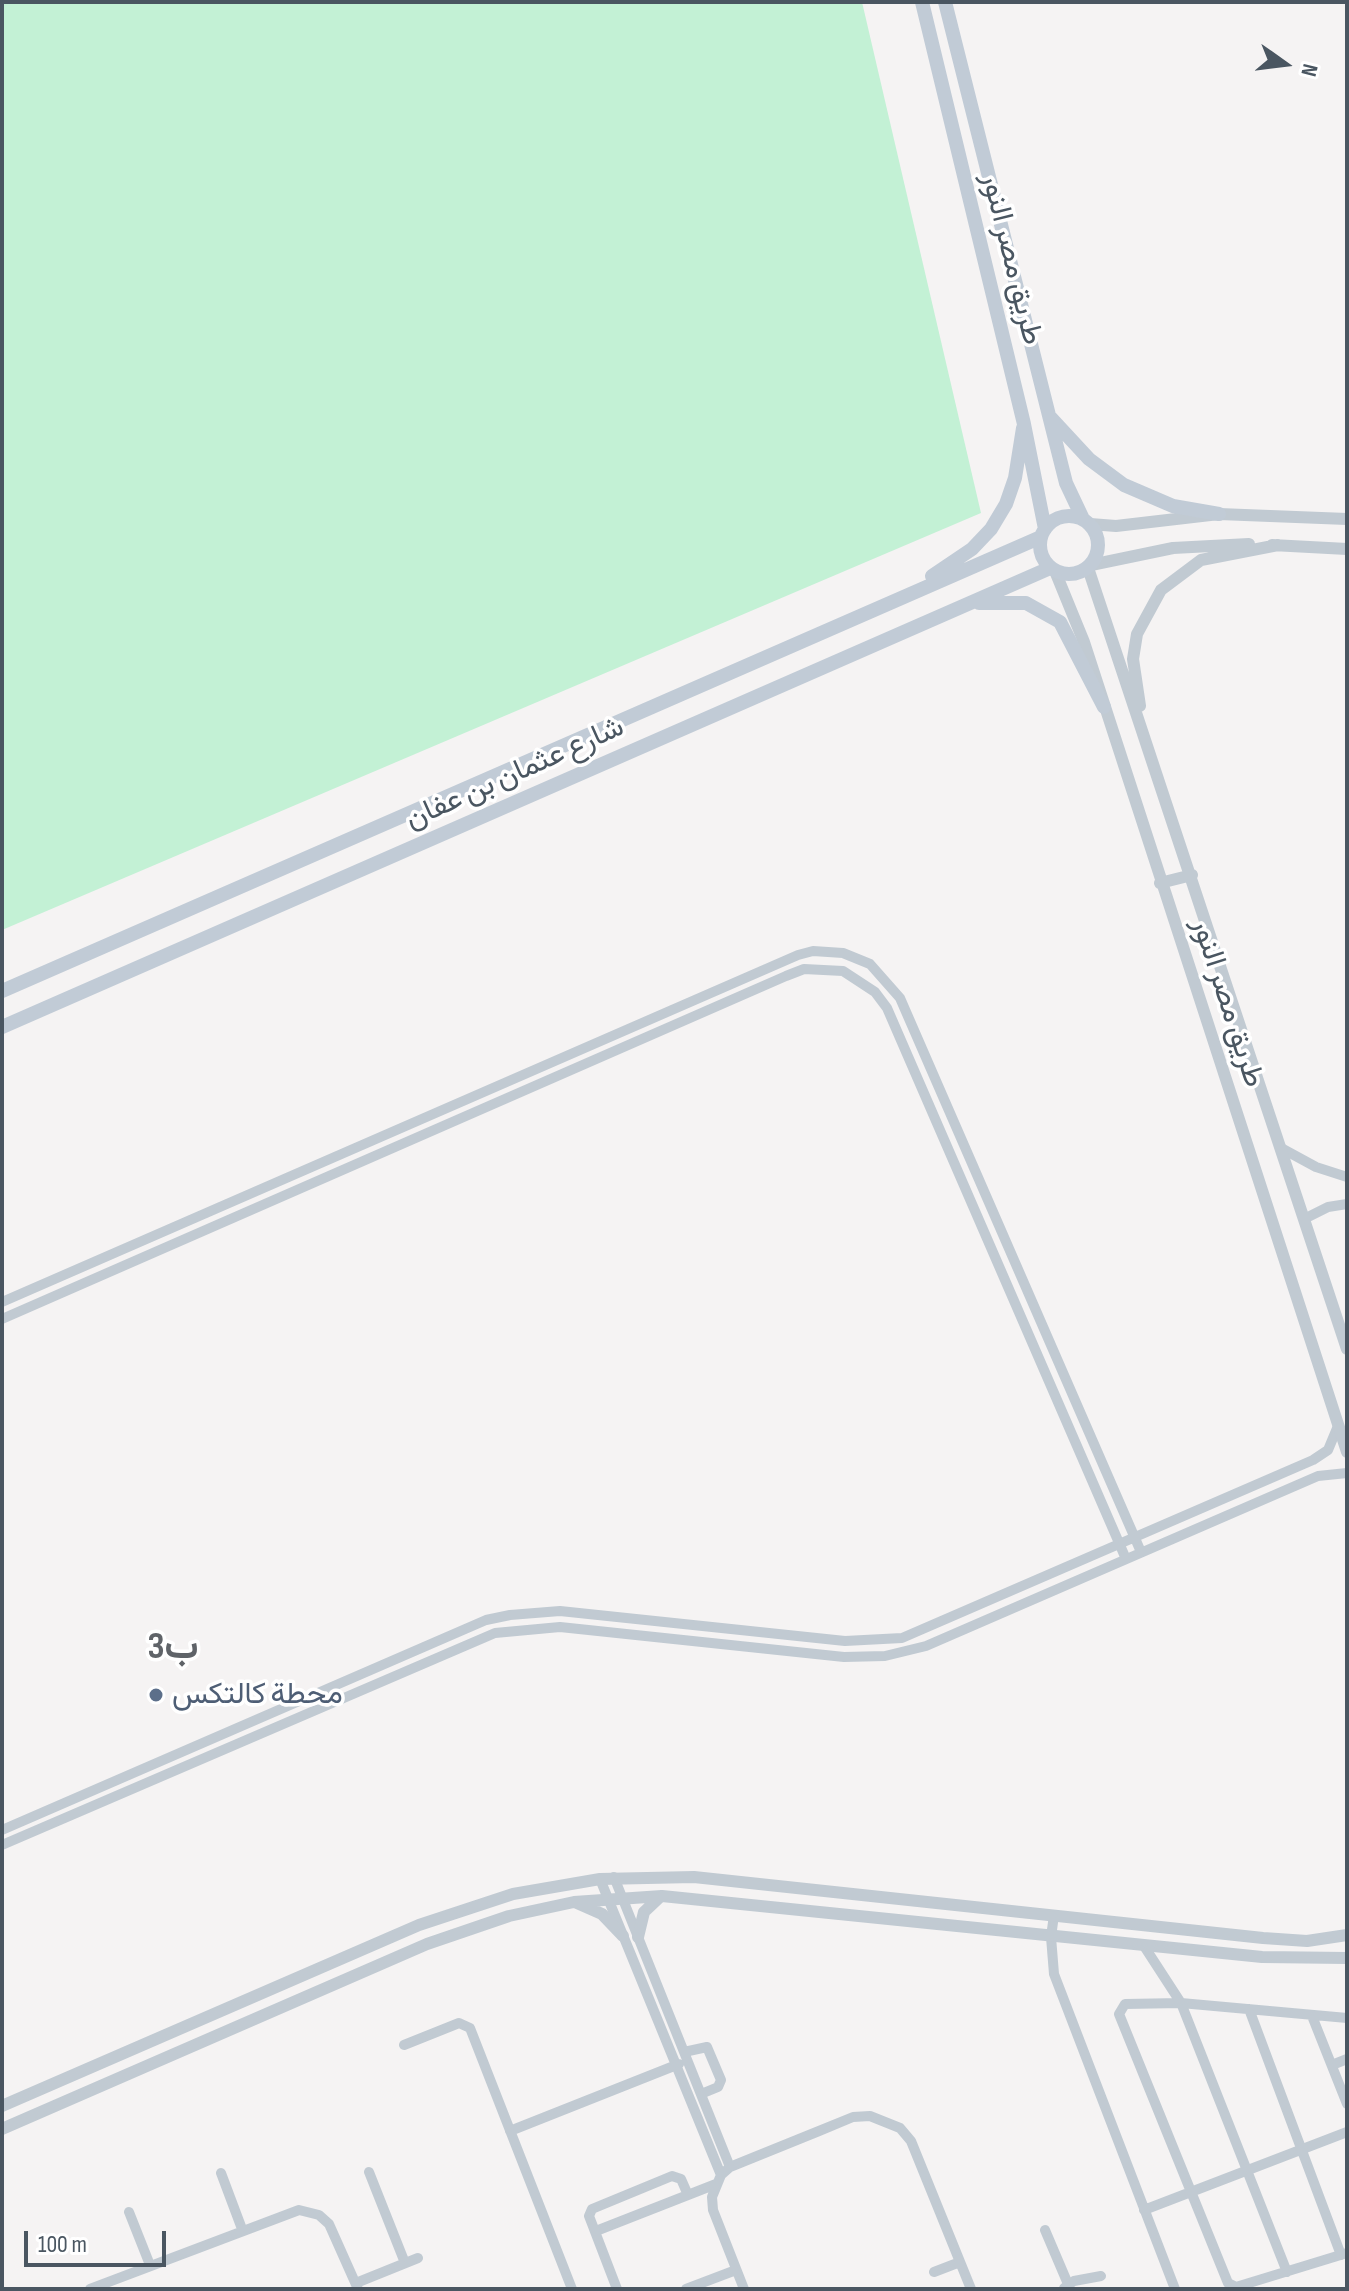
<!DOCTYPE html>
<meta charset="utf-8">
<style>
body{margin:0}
#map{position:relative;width:1349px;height:2291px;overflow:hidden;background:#f5f3f3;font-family:"Sofia Sans Condensed",sans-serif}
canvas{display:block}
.frame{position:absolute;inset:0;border:4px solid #4a5661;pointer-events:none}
.north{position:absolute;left:1245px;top:24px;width:80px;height:80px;-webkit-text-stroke:6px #fff;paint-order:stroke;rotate:104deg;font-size:22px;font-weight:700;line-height:32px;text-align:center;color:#4a5661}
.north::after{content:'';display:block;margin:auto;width:28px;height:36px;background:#4a5661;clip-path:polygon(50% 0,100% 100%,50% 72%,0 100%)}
.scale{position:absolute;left:24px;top:2231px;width:142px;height:36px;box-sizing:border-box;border:4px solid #4a5661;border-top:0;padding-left:10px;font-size:24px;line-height:28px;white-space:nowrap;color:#4a5661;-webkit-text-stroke:6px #fff;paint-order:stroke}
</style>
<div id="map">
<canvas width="1349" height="2291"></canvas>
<div class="frame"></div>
<div class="north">N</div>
<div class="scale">100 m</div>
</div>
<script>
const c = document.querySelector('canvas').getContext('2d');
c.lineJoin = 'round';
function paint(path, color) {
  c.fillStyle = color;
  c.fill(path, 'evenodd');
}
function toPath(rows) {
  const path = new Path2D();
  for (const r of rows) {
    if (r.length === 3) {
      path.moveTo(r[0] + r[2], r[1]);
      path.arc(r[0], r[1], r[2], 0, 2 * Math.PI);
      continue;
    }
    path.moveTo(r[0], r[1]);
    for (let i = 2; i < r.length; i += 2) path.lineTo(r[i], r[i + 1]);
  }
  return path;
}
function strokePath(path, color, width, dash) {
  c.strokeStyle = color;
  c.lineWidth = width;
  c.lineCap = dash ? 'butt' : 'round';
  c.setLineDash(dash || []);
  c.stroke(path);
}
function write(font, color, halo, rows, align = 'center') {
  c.font = font + ' "Sofia Sans Condensed",Vazirmatn,sans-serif';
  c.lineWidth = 7;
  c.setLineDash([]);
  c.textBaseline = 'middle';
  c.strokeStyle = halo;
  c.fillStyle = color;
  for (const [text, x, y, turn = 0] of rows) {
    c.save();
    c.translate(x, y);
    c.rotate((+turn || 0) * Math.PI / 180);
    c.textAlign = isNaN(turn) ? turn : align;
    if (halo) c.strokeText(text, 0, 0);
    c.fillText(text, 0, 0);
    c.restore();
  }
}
paint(toPath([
 [2,2,862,2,981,513,2,930]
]), '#c3f1d5');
strokePath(toPath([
 [1281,1148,1316,1167,1347,1177],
 [1304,1219,1328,1207,1347,1204],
 [2,1302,798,955,813,951,843,953,870,964,900,998,1141,1552],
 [2,1319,786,976,804,969,843,971,875,992,887,1008,1126,1559],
 [2,1830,486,1620,510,1615,560,1611,845,1641,902,1638,1313,1460,1328,1450,1338,1426],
 [2,1845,495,1633,560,1627,844,1657,885,1656,926,1646,1318,1476,1347,1473],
 [614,1877,730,2167],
 [600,1879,721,2175],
 [1054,1915,1051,1937,1054,1974,1175,2289],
 [1144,1946,1181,2003,1287,2272],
 [1249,2009,1341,2255],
 [1312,2016,1347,2104],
 [1347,2018,1181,2003,1125,2004,1119,2014,1228,2283,1236,2287,1347,2253],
 [404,2045,459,2023,470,2028,572,2289],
 [684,2052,707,2047,721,2080,718,2087,701,2094],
 [1332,2065,1347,2059],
 [510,2131,679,2064],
 [369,2172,405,2263],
 [221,2173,242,2229],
 [1144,2210,1347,2132],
 [129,2212,150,2265],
 [1045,2230,1068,2284],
 [596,2231,716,2184],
 [934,2272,960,2262],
 [356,2283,418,2258],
 [1064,2288,1074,2281,1101,2276],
 [90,2289,299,2210,319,2215,329,2224,358,2289],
 [617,2289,589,2216,592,2209,672,2176,681,2179,688,2195],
 [686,2289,736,2270],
 [744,2289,713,2210,712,2197,721,2175,730,2167,819,2131,853,2117,870,2116,900,2128,911,2141,971,2289]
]), '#c1cad2', 10);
strokePath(toPath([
 [1090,524,1116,526,1219,514,1347,519],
 [1272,545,1347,549],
 [1091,565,1173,548,1249,544],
 [1088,568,1347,1349],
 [1055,571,1084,642,1347,1452],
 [1140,706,1133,659,1137,634,1161,590,1201,560,1278,545],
 [1160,883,1192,875],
 [577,1903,602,1914,623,1936],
 [638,1937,644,1912,661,1896],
 [2,2106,419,1925,513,1894,600,1879,694,1877,1263,1938,1307,1941,1347,1935],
 [2,2129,427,1944,509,1916,574,1902,662,1896,1262,1957,1347,1958]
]), '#c1cad2', 12);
strokePath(toPath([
 [922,2,1024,424,1045,529],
 [945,2,1066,483,1083,519],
 [1051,418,1089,459,1124,485,1173,506,1219,514],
 [1069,545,29],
 [932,576,972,549,991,529,1006,504,1015,478,1023,428],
 [979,603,1026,603,1060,622,1104,707],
 [2,991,1041,537],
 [2,1027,1050,568]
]), '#c1cbd6', 14);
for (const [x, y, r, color] of [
 [156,1695,8,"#5c6f8a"]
]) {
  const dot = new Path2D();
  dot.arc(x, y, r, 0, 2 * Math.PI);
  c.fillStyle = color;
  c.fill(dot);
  strokePath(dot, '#fff', 3);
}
write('30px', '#4a5661', '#fff', [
 ["طريق مصر النور",1011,259,76],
 ["شارع عثمان بن عفان",515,774,-24],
 ["طريق مصر النور",1227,1003,72]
]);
write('30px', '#4e5e75', '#fff', [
 ["محطة كالتكس",172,1695]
], 'left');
write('bold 38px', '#5f6368', '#fff', [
 ["ب3",173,1648]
]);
</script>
